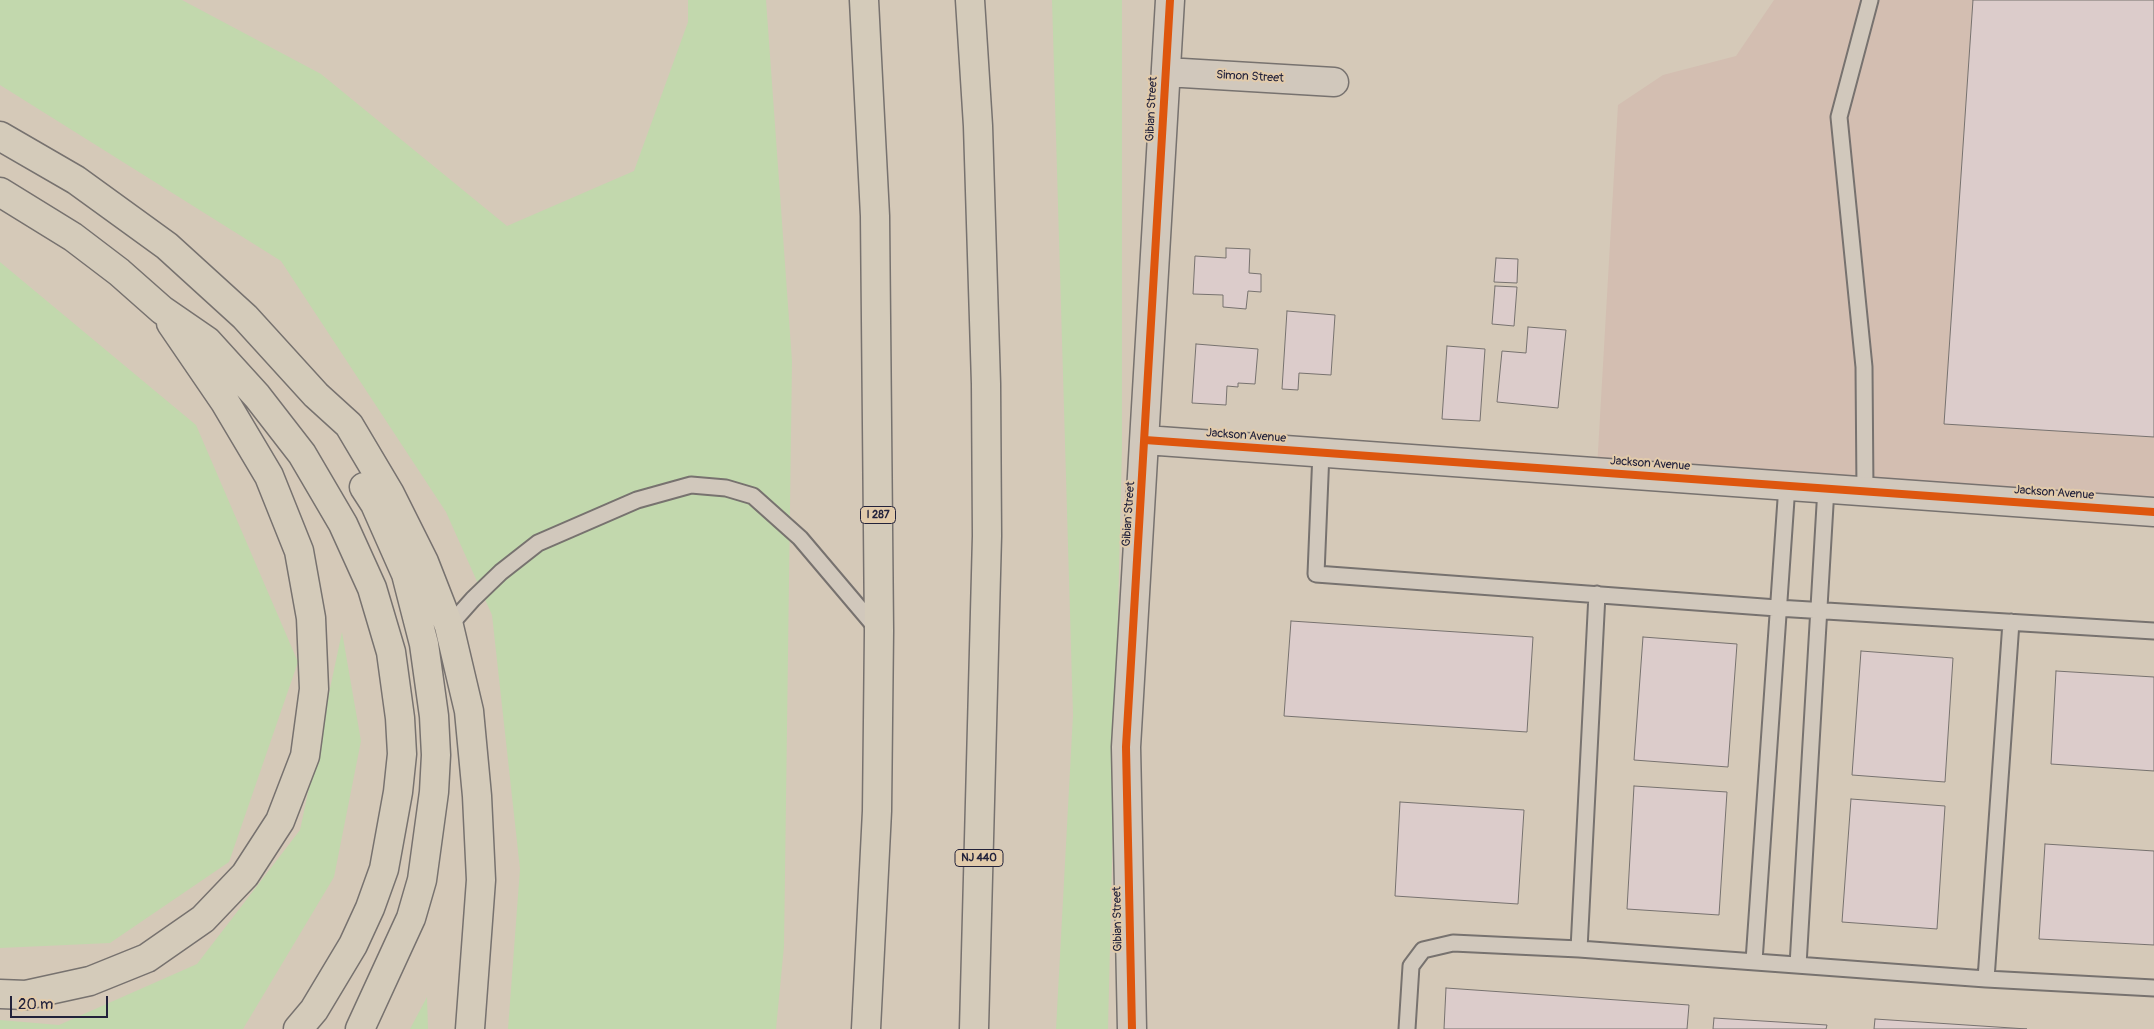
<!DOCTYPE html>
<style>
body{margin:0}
#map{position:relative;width:2154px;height:1029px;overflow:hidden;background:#d5c9b8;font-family:Pangolin,sans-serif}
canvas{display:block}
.scale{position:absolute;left:10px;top:996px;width:98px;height:22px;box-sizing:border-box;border:2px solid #22223b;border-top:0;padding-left:6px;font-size:15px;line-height:18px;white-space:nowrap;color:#22223b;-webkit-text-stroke:4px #e2cbab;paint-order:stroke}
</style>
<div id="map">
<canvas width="2154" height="1029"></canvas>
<div class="scale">20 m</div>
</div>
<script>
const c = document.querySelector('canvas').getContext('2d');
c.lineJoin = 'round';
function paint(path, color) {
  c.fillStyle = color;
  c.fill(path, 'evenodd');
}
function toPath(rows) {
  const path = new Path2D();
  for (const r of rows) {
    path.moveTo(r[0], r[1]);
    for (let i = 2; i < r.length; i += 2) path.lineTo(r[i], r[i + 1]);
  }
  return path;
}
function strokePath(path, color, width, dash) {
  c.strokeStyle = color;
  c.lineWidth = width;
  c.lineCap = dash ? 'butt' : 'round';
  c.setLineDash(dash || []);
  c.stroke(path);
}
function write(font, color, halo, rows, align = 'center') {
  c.font = font + ' Pangolin,sans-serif';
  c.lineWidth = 4;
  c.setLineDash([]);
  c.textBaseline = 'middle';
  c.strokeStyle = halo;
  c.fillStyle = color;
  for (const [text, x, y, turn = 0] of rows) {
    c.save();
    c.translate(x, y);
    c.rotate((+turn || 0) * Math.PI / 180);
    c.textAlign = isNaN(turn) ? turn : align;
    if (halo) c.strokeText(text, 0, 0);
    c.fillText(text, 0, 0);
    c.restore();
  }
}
paint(toPath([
 [1774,0,2154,0,2154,521,1596,486,1618,105,1663,75,1736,56]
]), '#d3beb1');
paint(toPath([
 [0,0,182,0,321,74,507,226,634,171,688,22,688,0,766,0,792,361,784,946,776,1029,508,1029,520,869,492,615,446,512,281,261,0,85],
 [1052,0,1122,0,1122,447,1108,1029,1056,1029,1073,715],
 [0,262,196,425,298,662,229,862,110,943,0,948],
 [342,632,361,741,334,877,243,1029,0,1029,0,1020,59,1025,197,964,300,830],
 [427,997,428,1029,410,1029]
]), '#c2d8ad');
const building = toPath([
 [1973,0,2154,0,2154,437,1944,424,1973,0],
 [1226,248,1250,249,1249,273,1261,274,1261,292,1248,291,1246,309,1223,307,1223,295,1193,294,1195,256,1226,258,1226,248],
 [1496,258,1518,259,1517,283,1494,282,1496,258],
 [1495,286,1517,287,1514,326,1492,324,1495,286],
 [1287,311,1335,315,1331,375,1299,373,1298,390,1282,389,1287,311],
 [1528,327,1566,330,1558,408,1497,402,1502,351,1526,353,1528,327],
 [1196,344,1258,349,1255,384,1238,383,1238,387,1227,386,1226,405,1192,403,1196,344],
 [1447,346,1485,349,1480,421,1442,419,1447,346],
 [1291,621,1533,637,1527,732,1284,716,1291,621],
 [1643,637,1737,644,1728,767,1634,760,1643,637],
 [1861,651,1953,658,1945,782,1852,775,1861,651],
 [2056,671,2154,677,2154,771,2051,764,2056,671],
 [1634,786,1727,792,1719,915,1627,909,1634,786],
 [1851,799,1945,806,1937,929,1842,922,1851,799],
 [1400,802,1524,810,1518,904,1395,896,1400,802],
 [2045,844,2154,851,2154,945,2039,939,2045,844],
 [1446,988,1689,1005,1687,1029,1444,1029,1446,988],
 [1714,1018,1827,1025,1826,1029,1713,1029,1714,1018],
 [1875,1019,2027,1029,1874,1029,1875,1019]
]);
paint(building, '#dccccb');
strokePath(building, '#77726f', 1);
const service = toPath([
 [1321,452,1316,574,1777,608,2154,631],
 [1865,491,1864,367,1839,117,1870,0],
 [449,626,473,599,501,572,538,543,637,500,691,485,726,488,753,496,800,538,878,630],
 [1579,949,1986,979,2011,622],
 [1754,961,1787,485],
 [1798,965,1826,488],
 [1986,979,2154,988],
 [1407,1029,1411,966,1423,950,1453,943,1579,949,1597,594]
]);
const minor = toPath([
 [1166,72,1334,82],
 [1145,440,2154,512],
 [1132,1029,1126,747,1170,0]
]);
const motorway = toPath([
 [864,0,875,216,879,631,877,811,866,1029],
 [970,0,978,126,986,384,987,536,974,1029],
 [0,136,76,180,167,246,245,317,316,395,349,425,390,494,424,562,449,626,469,711,477,796,481,880,470,1029],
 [0,192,73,237,119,272,162,310,207,341,257,396,302,454,343,524,372,588,391,652,400,718,402,754,398,792,384,869,370,908,353,945,314,1010,298,1029],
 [0,994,26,995,90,981,147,958,203,919,245,875,280,821,305,756,314,689,311,618,299,551,269,476,225,402,171,323],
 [360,1029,411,918,422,880,434,792,436,755,434,716,424,644,406,574,375,504,364,487]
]);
strokePath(service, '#77726f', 19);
strokePath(minor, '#77726f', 31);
strokePath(motorway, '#77726f', 31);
strokePath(service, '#d1c8bc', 15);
strokePath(minor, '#d1c8bc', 28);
strokePath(motorway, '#d4cbba', 28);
strokePath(toPath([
 [1145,440,2154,512],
 [1132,1029,1126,747,1170,0]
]), '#de560e', 8);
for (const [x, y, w] of [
 [878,515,35],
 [979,858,48]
]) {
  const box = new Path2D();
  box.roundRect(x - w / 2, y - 8.5, w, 17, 4);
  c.fillStyle = '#e2cbab';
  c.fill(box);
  strokePath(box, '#22223b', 1);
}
write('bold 11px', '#22223b', null, [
 ["I 287",878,515],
 ["NJ 440",979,858]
]);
write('12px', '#22223b', '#e2cbab', [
 ["Simon Street",1250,77,3],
 ["Gibian Street",1152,109,-87],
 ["Jackson Avenue",1246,436,4],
 ["Jackson Avenue",1650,464,4],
 ["Jackson Avenue",2054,493,4],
 ["Gibian Street",1129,514,-86],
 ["Gibian Street",1118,919,-91]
]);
</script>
